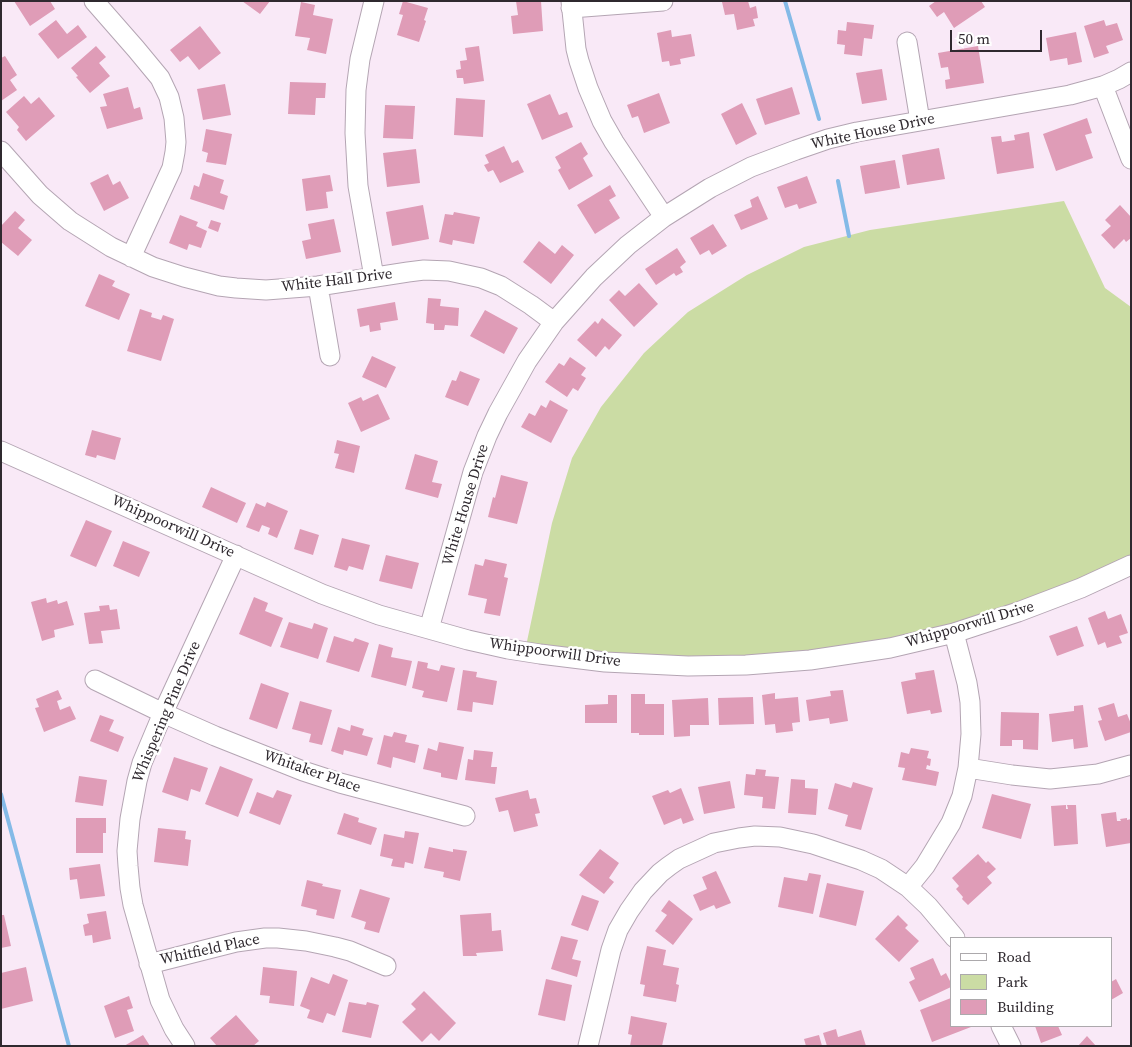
<!DOCTYPE html>
<style>
body{margin:0}
#map{position:relative;width:1132px;height:1047px;overflow:hidden;background:#f9e9f7;font-family:"Source Serif 4",serif}
canvas{display:block}
.frame{position:absolute;inset:0;border:2px solid #2f292f;pointer-events:none}
.legend{position:absolute;left:950px;top:937px;width:162px;height:90px;box-sizing:border-box;background:#fff;border:1px solid #aca9ac;margin:0;padding:6px 9px;list-style:none;font-size:15px;color:#2f292f}
.legend li{display:flex;align-items:center;gap:10px;height:25px}
.legend b{width:25px;border:1px solid #aca9ac}
.scale{position:absolute;left:950px;top:30px;width:92px;height:22px;box-sizing:border-box;border:2px solid #2f292f;border-top:0;padding-left:6px;font-size:15px;line-height:18px;white-space:nowrap;color:#2f292f;-webkit-text-stroke:4px #fff;paint-order:stroke}
</style>
<div id="map">
<canvas width="1132" height="1047"></canvas>
<div class="frame"></div>
<ul class="legend">
<li><b style="height:6px;background:#fff"></b>Road</li>
<li><b style="height:14px;background:#cbdca4"></b>Park</li>
<li><b style="height:14px;background:#df9cb7"></b>Building</li>
</ul>
<div class="scale">50 m</div>
</div>
<script>
const c = document.querySelector('canvas').getContext('2d');
c.lineJoin = 'round';
function paint(path, color) {
  c.fillStyle = color;
  c.fill(path, 'evenodd');
}
function toPath(rows) {
  const path = new Path2D();
  for (const r of rows) {
    path.moveTo(r[0], r[1]);
    for (let i = 2; i < r.length; i += 2) path.lineTo(r[i], r[i + 1]);
  }
  return path;
}
function strokePath(path, color, width, dash) {
  c.strokeStyle = color;
  c.lineWidth = width;
  c.lineCap = dash ? 'butt' : 'round';
  c.setLineDash(dash || []);
  c.stroke(path);
}
function write(font, color, halo, rows, align = 'center') {
  c.font = font + ' "Source Serif 4",serif';
  c.lineWidth = 5;
  c.setLineDash([]);
  c.textBaseline = 'middle';
  c.strokeStyle = halo;
  c.fillStyle = color;
  for (const [text, x, y, turn = 0] of rows) {
    c.save();
    c.translate(x, y);
    c.rotate((+turn || 0) * Math.PI / 180);
    c.textAlign = isNaN(turn) ? turn : align;
    if (halo) c.strokeText(text, 0, 0);
    c.fillText(text, 0, 0);
    c.restore();
  }
}
paint(toPath([
 [1064,201,1105,288,1131,307,1131,557,1121,563,1003,609,941,627,875,641,803,652,726,658,672,657,621,654,526,646,552,523,572,458,601,407,644,353,688,312,747,275,804,247,870,230]
]), '#cbdca4');
strokePath(toPath([
 [785,1,819,119],
 [838,181,849,236],
 [1,794,69,1046]
]), '#84bae7', 4);
paint(toPath([
 [14,1,50,1,55,9,30,26],
 [242,1,270,1,260,14],
 [403,1,428,8,424,20,426,21,419,42,397,35,403,15,399,14],
 [516,1,541,1,543,31,513,34,511,16,518,15],
 [725,1,748,1,750,8,756,6,758,18,753,19,755,26,737,30,734,14,725,15,722,2],
 [936,1,981,1,985,7,954,28,944,12,937,17,929,6],
 [301,2,315,5,313,15,333,19,326,54,307,50,310,38,295,36],
 [56,20,67,34,78,25,87,37,58,59,38,34],
 [1104,20,1106,26,1117,23,1123,40,1106,46,1109,53,1094,58,1084,26],
 [847,22,874,25,872,39,864,38,862,56,844,54,845,45,837,44,838,30,846,31],
 [200,26,221,53,199,70,188,56,180,62,170,50],
 [671,30,672,37,691,34,695,56,680,59,681,64,670,66,669,61,662,62,657,33],
 [1076,32,1082,62,1068,65,1067,58,1050,61,1046,38],
 [96,46,106,57,99,63,110,76,90,93,76,77,78,76,71,68],
 [479,46,484,81,464,84,463,78,457,78,456,70,461,69,460,61,467,60,465,48],
 [978,46,984,83,946,89,945,80,950,79,948,67,941,68,938,53],
 [5,56,17,75,10,80,17,90,1,101,1,58],
 [882,69,887,100,862,104,856,73],
 [290,82,326,83,325,98,316,98,315,115,288,114],
 [225,84,231,115,203,120,197,89],
 [128,87,134,109,140,107,143,119,107,129,100,107,107,106,103,94],
 [792,87,800,114,765,125,756,99],
 [659,93,670,123,644,133,638,116,632,118,627,105],
 [550,94,559,115,567,112,573,127,542,140,527,104],
 [24,96,31,104,39,97,55,116,26,141,17,130,19,127,6,112],
 [456,98,485,100,483,137,454,135],
 [742,103,757,134,736,145,721,114],
 [385,105,415,106,413,139,383,138],
 [1087,118,1092,133,1085,135,1093,158,1056,171,1043,134],
 [206,129,232,134,226,165,206,162,208,153,202,151],
 [1029,132,1034,168,997,174,991,137,1001,136,1002,142,1015,140,1014,135],
 [581,142,588,154,583,158,593,176,569,190,558,170,561,168,555,157],
 [504,146,512,163,518,160,524,172,500,183,493,170,488,172,484,165,489,163,485,155],
 [939,148,945,179,907,185,902,155],
 [416,149,420,183,387,187,383,153],
 [895,160,900,188,865,194,860,166],
 [203,173,224,180,220,193,228,196,224,210,190,199,194,185,199,187],
 [108,174,113,185,120,181,129,198,104,211,90,183],
 [330,175,333,191,326,192,328,208,306,211,302,179],
 [807,176,817,203,799,209,797,204,785,208,777,187],
 [610,185,616,196,609,200,620,218,595,234,577,205],
 [758,196,768,219,741,230,734,215,752,207,750,200],
 [423,205,429,239,392,246,386,212],
 [1120,205,1131,217,1131,238,1126,242,1124,239,1114,249,1101,235,1111,226,1105,220],
 [15,211,25,220,18,228,32,240,18,256,1,242,1,226],
 [454,212,480,217,474,244,453,240,452,245,439,242,445,214,453,215],
 [180,215,198,222,196,226,207,231,201,248,189,244,187,250,169,243],
 [334,219,341,252,306,259,302,241,311,239,308,224],
 [211,220,221,223,218,232,208,228],
 [713,224,727,246,712,255,709,250,700,255,690,238],
 [539,241,555,254,562,245,574,255,551,284,523,262],
 [677,248,686,262,680,267,683,272,676,276,674,273,656,285,645,269],
 [99,274,115,281,112,286,130,294,119,320,85,306],
 [639,283,658,304,634,327,609,300,619,290,625,296],
 [428,298,441,299,440,306,459,308,458,326,445,325,444,330,434,330,434,324,426,323],
 [395,302,398,320,380,323,381,330,370,332,369,325,360,327,357,309],
 [140,309,152,313,151,317,161,320,163,315,174,319,161,361,127,351],
 [485,310,518,328,504,354,470,336],
 [602,318,622,335,609,350,605,346,596,357,577,340,595,321,598,324],
 [372,356,396,367,386,388,362,377],
 [570,357,586,368,581,375,586,378,578,391,573,388,567,397,545,382,559,363,564,366],
 [460,371,480,379,468,406,445,397,452,380,456,381],
 [378,394,390,419,361,432,348,403,361,397,363,401],
 [550,400,568,410,551,443,521,427,529,413,535,416,541,405,546,408],
 [92,430,121,438,115,460,97,455,96,458,85,455],
 [337,440,360,446,354,473,335,468,339,454,334,453],
 [415,454,438,461,432,482,442,484,438,498,405,489],
 [501,475,528,482,517,524,488,517,493,497,495,498],
 [211,487,246,503,237,523,202,507],
 [267,502,288,511,277,538,268,534,270,528,262,525,259,532,246,527,256,503,265,507],
 [86,520,112,531,96,567,70,556],
 [300,529,319,535,313,555,294,549],
 [342,538,370,545,363,570,349,566,347,571,334,567],
 [123,541,150,552,139,577,113,566],
 [386,555,419,563,412,589,379,581],
 [485,559,507,564,504,577,508,578,500,616,484,613,487,599,468,595,475,564,483,566],
 [254,597,268,603,265,611,283,618,271,647,239,634],
 [46,598,47,603,57,600,58,604,67,601,74,625,54,630,55,637,42,641,31,602],
 [109,605,110,610,117,609,120,629,101,631,103,643,89,644,84,613,100,611,99,606],
 [1105,611,1108,619,1121,614,1128,633,1119,636,1122,643,1107,648,1105,642,1098,645,1088,618],
 [289,622,312,629,314,623,328,628,318,659,280,647],
 [1077,626,1084,646,1057,656,1049,636],
 [334,636,353,642,355,638,369,643,359,672,326,662],
 [379,644,393,648,391,657,412,661,406,686,371,677],
 [418,661,428,663,427,668,439,671,441,665,455,668,447,702,422,697,424,691,412,688],
 [463,670,477,672,476,677,497,681,493,705,473,702,472,712,457,710],
 [934,670,942,712,931,714,930,710,907,714,901,682,916,679,915,673],
 [261,683,289,693,277,729,249,719],
 [58,690,62,699,57,701,60,710,70,706,76,719,44,732,35,708,39,707,36,699],
 [843,690,848,721,830,724,829,718,809,721,806,700,831,696,830,691],
 [775,693,775,699,798,697,800,722,792,723,793,731,776,733,775,724,765,725,762,695],
 [631,694,645,694,645,704,664,704,664,735,639,735,639,733,631,733],
 [608,695,617,695,617,723,585,723,585,705,608,704],
 [753,697,754,724,719,725,718,698],
 [708,698,709,725,690,725,690,736,674,737,672,700],
 [300,701,332,710,322,745,309,742,311,734,292,729],
 [1114,703,1118,717,1127,714,1131,724,1131,732,1105,741,1098,721,1102,720,1098,708],
 [1083,705,1088,747,1074,749,1073,739,1052,742,1049,714,1074,711,1074,706],
 [1001,712,1039,713,1038,750,1023,749,1023,740,1012,740,1012,746,1000,746],
 [100,715,114,720,109,731,124,737,118,752,90,741],
 [351,725,364,729,362,735,373,738,367,756,344,750,343,755,331,751,338,727,350,731],
 [394,732,407,735,405,742,419,745,415,763,393,757,391,768,377,764,384,735,392,737],
 [439,742,464,747,457,780,441,777,441,773,423,769,428,748,437,751],
 [911,748,929,751,927,758,931,759,930,766,927,765,926,769,939,772,936,786,902,780,905,768,898,767,901,752,909,754],
 [474,750,493,752,491,767,497,767,495,784,465,780,468,759,473,760],
 [174,757,208,768,200,792,191,789,188,801,162,792],
 [220,766,253,779,238,817,205,804],
 [756,769,766,770,765,776,779,777,775,809,762,808,763,797,744,795,746,774,755,775],
 [79,776,107,780,103,806,75,802],
 [791,779,805,780,805,788,818,789,816,815,788,813],
 [730,781,735,808,704,814,698,787],
 [853,782,873,788,861,830,845,826,848,815,828,809,835,783,851,788],
 [681,788,694,820,683,824,681,818,664,825,652,796,668,790,670,793],
 [277,790,292,795,280,825,249,813,257,792,273,798],
 [528,790,530,799,536,798,540,813,535,814,538,826,514,832,508,810,499,812,495,798],
 [992,794,1031,804,1021,839,982,828],
 [1066,805,1066,809,1068,809,1067,805,1076,805,1078,844,1054,846,1051,806],
 [1116,812,1117,821,1121,821,1120,819,1127,818,1127,820,1131,819,1131,843,1106,847,1101,814],
 [344,813,359,818,358,822,377,828,371,845,337,834],
 [76,818,106,818,106,833,103,833,103,853,76,853],
 [158,828,186,831,185,839,191,840,188,866,154,862],
 [405,831,419,833,413,864,405,862,404,868,391,866,393,859,380,856,384,834,404,838],
 [429,847,453,852,453,849,467,851,460,881,443,877,444,872,424,868],
 [600,849,619,863,609,878,614,882,604,894,579,875],
 [978,854,986,863,988,861,996,869,987,877,992,883,968,905,962,899,963,897,956,889,959,886,952,878],
 [100,864,105,896,80,899,77,879,70,880,69,868],
 [716,871,731,903,716,909,714,905,700,911,693,895,707,889,702,877],
 [809,873,821,875,813,914,778,907,784,877,807,881],
 [307,880,323,884,322,886,341,890,334,919,316,915,317,910,301,906],
 [827,883,864,891,856,926,819,917],
 [360,889,390,898,379,933,364,929,366,922,351,917],
 [582,895,599,901,588,931,571,925],
 [669,900,693,919,673,945,655,931,667,915,661,911],
 [106,911,111,939,93,943,92,935,85,936,83,925,89,923,87,914],
 [491,913,492,931,501,930,503,951,476,953,477,956,463,956,460,915],
 [1,915,4,915,11,946,1,948],
 [898,915,908,925,905,928,919,941,899,962,875,939],
 [561,936,578,940,572,959,581,961,577,977,551,969],
 [647,946,666,950,663,965,679,968,676,984,679,985,676,1002,643,996,645,985,640,984],
 [933,958,941,976,946,973,951,983,951,987,919,1002,909,982,915,979,910,968],
 [26,967,33,1001,1,1009,1,973],
 [263,967,297,971,294,1006,269,1003,270,996,260,995],
 [333,974,348,980,335,1016,327,1013,323,1023,307,1018,310,1010,300,1006,311,977,329,984],
 [546,979,572,985,565,1021,538,1015],
 [1116,979,1123,993,1111,1000,1111,982],
 [424,991,456,1023,439,1041,431,1033,422,1042,402,1022,416,1009,411,1004],
 [129,996,133,1008,127,1010,134,1031,115,1038,104,1006],
 [951,998,951,1026,971,1026,971,1027,932,1042,920,1010],
 [349,1002,366,1005,367,1002,379,1005,371,1038,342,1032],
 [236,1015,259,1041,253,1046,217,1046,210,1038],
 [631,1016,667,1023,662,1046,630,1046,632,1035,628,1034],
 [1035,1026,1058,1026,1062,1035,1041,1043],
 [836,1029,838,1037,861,1030,866,1046,827,1046,823,1033],
 [143,1035,150,1046,124,1046],
 [819,1035,822,1046,806,1046,804,1039],
 [1087,1036,1096,1046,1078,1046]
]), '#df9cb7');
const minor = toPath([
 [94,1,136,49,160,78,169,97,174,118,176,142,175,152,172,168,131,257],
 [374,1,360,59,356,90,355,133,358,186,374,277],
 [571,1,576,49,579,61,588,88,602,121,614,142,664,217],
 [571,8,663,1],
 [907,42,920,121],
 [1103,86,1131,159],
 [1,151,40,195,70,221,111,247,153,267,184,277,219,286,236,288,266,290,318,286,408,272,424,270,449,271,481,278,501,286,531,305,554,322],
 [318,286,330,356],
 [1,451,322,594,379,615,468,640,508,649,540,654,605,662,688,666,746,665,810,660,890,648,954,633,1018,612,1081,588,1131,565],
 [429,629,473,472,487,436,498,413,527,361,554,322,594,277,628,245,664,217,710,188,751,167,796,150,828,139,857,132,1070,95,1103,86,1119,79,1131,72],
 [95,680,163,713,215,736,303,771,340,783,465,816],
 [968,768,1012,775,1050,779,1098,774,1131,765],
 [908,887,925,866,951,823,962,796,968,768,971,734,970,702,967,683,954,633],
 [149,964,236,942,265,938,278,938,306,941,335,947,350,951,386,966],
 [1001,1026,1011,1046],
 [185,1046,174,1029,160,1000,133,905,130,888,128,866,127,851,130,819,137,781,142,763,163,713,236,555],
 [588,1046,611,950,618,930,629,911,643,891,660,873,669,866,679,859,714,843,739,838,755,836,780,837,813,844,861,860,881,869,908,887,928,906,955,938]
]);
strokePath(minor, '#b4a5b3', 21);
strokePath(minor, '#fff', 19);
write('15px', '#2f292f', '#fff', [
 ["White House Drive",873,132,-12],
 ["White Hall Drive",337,281,-7],
 ["White House Drive",466,505,-73],
 ["Whippoorwill Drive",173,527,24],
 ["Whippoorwill Drive",970,625,-16],
 ["Whippoorwill Drive",555,653,8],
 ["Whispering Pine Drive",167,712,-67],
 ["Whitaker Place",312,772,19],
 ["Whitfield Place",210,950,-12]
]);
</script>
